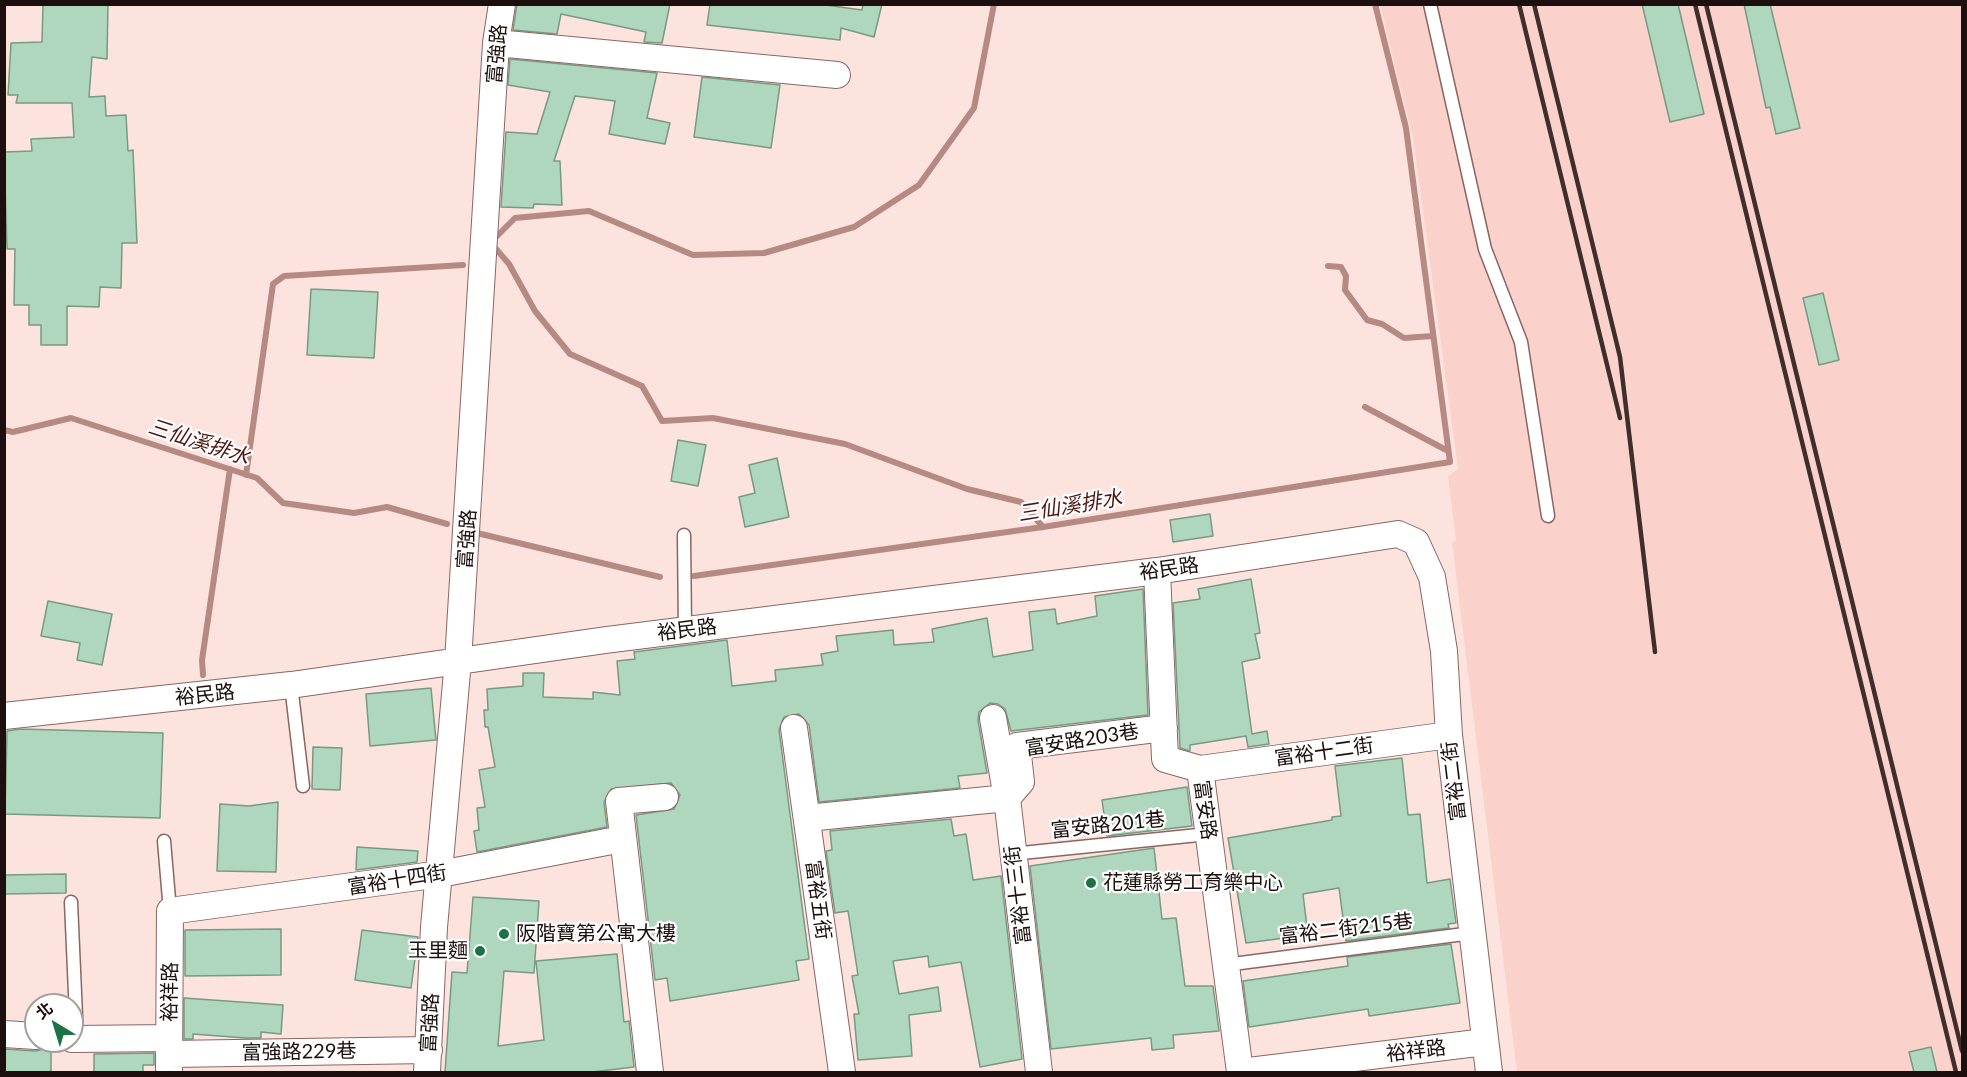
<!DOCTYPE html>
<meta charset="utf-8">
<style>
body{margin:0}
#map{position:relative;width:1967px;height:1077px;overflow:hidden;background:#fde3de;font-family:Lato,"Noto Sans TC",sans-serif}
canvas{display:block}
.frame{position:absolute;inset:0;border:6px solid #1d0f0d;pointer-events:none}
.north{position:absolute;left:24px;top:993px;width:60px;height:60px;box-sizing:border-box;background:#fff;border:2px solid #a59f9e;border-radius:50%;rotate:322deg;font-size:16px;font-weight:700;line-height:24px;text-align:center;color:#1d0f0d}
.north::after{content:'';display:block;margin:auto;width:21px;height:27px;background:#1a7246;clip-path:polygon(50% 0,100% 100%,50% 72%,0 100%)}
</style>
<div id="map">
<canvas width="1967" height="1077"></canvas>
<div class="frame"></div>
<div class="north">北</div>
</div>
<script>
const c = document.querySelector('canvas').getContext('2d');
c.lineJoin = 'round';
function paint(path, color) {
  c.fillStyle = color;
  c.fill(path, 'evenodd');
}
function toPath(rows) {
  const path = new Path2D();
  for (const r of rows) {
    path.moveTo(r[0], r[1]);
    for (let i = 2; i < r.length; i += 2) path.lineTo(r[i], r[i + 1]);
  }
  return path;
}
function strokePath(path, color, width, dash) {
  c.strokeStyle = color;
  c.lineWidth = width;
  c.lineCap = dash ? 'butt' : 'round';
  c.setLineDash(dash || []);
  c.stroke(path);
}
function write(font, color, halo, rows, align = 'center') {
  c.font = font + ' Lato,"Noto Sans TC",sans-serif';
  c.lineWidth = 4.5;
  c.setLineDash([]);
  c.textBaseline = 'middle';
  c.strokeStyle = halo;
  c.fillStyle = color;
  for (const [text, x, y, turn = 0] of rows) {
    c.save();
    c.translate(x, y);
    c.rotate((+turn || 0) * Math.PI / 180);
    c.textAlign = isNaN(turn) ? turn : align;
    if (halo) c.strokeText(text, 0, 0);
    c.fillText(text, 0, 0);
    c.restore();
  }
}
paint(toPath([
 [1380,5,1962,5,1962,1072,1517,1072,1452,542,1456,541,1448,476,1458,469,1413,138]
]), '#fbd1cb');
strokePath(toPath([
 [492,241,515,218,589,211,693,255,764,253,854,227,919,185,974,108,994,4],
 [491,243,509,264,535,311,570,354,642,386,662,421,713,418,845,444,967,489,1021,502,1043,527],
 [1328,266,1341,267,1346,276,1345,290,1367,320,1382,324,1404,338,1433,336],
 [1365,407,1448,451],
 [4,430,13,432,71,418,257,478,283,503,354,513,387,507,447,524],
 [246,475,273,284,284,276,463,265],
 [477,533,660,577],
 [694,576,1043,527,1450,462,1406,128,1375,4],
 [203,675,202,660,230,469]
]), '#b68a83', 6);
const building = toPath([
 [43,4,108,4,107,59,92,57,89,97,105,96,106,116,126,115,128,151,133,150,137,243,122,243,121,288,100,287,99,307,67,306,67,345,41,345,41,325,29,325,29,305,14,305,15,249,7,249,4,152,32,151,31,139,74,137,72,103,16,103,18,95,8,95,11,43,42,42,43,4],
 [517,4,670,4,662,43,644,42,646,32,561,14,557,34,513,30,517,4],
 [710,4,818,4,862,10,863,4,882,4,874,37,841,28,840,40,707,25,710,4],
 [1642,4,1678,4,1704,114,1670,122,1642,4],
 [1744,4,1770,4,1800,128,1776,134,1770,107,1766,108,1744,4],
 [510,59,657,73,647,118,670,123,665,144,609,134,615,101,575,96,554,161,560,161,562,205,534,204,533,208,501,207,506,132,537,134,550,92,508,85,510,59],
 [702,77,780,85,771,148,694,137,702,77],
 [311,289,378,292,374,358,307,355,311,289],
 [1823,293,1839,360,1819,365,1803,298,1823,293],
 [678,440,706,445,698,486,671,481,678,440],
 [777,458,789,517,745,527,739,497,755,493,749,465,777,458],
 [1210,514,1213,536,1173,542,1170,520,1210,514],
 [1251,579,1260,633,1255,634,1260,658,1242,662,1252,734,1267,731,1269,744,1248,747,1246,736,1190,745,1190,751,1180,748,1173,603,1200,599,1198,589,1251,579],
 [1143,589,1148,715,1011,731,1005,709,998,704,990,703,979,712,978,720,987,773,958,776,960,788,819,802,809,725,799,714,784,717,779,730,809,959,796,961,799,980,670,1001,667,978,655,980,636,815,674,809,680,795,671,783,611,789,604,802,607,827,477,852,474,831,479,830,477,808,485,807,479,770,495,767,488,727,485,727,484,710,488,710,487,689,523,686,523,673,544,673,543,697,593,699,593,692,620,695,617,661,635,659,634,652,727,640,732,686,776,681,775,670,823,665,821,654,838,651,836,636,893,630,894,645,934,642,932,629,987,618,993,657,1033,650,1029,612,1055,609,1057,624,1097,616,1095,596,1143,589],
 [48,601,112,614,102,665,77,660,80,643,41,636,48,601],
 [431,688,436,740,370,746,366,694,431,688],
 [21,729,163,733,160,818,5,814,7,731,21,729],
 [313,747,342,748,340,790,312,789,313,747],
 [1402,758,1408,815,1420,814,1427,883,1450,879,1456,923,1448,924,1449,928,1346,941,1339,888,1303,894,1308,935,1246,943,1228,838,1332,820,1332,817,1341,816,1335,766,1402,758],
 [1187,787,1192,826,1107,836,1102,800,1187,787],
 [278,802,276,872,217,871,220,804,249,806,278,802],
 [951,819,954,836,966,834,973,880,1001,876,1022,1059,980,1067,961,962,929,967,928,956,893,961,899,994,938,987,941,1011,909,1015,912,1056,858,1060,854,1014,859,1014,852,976,858,975,848,911,835,913,826,851,832,850,830,831,951,819],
 [357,847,418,851,417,862,356,870,357,847],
 [1154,848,1162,919,1176,918,1185,986,1213,986,1219,1031,1173,1035,1174,1048,1152,1050,1151,1038,1051,1049,1030,866,1154,848],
 [66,874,66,893,4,894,4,875,66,874],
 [473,897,539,901,534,973,504,971,498,1046,544,1040,536,961,617,954,624,1022,629,1021,634,1067,592,1072,445,1072,452,972,467,973,473,897],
 [281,929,281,975,185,976,185,930,281,929],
 [362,930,418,937,411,988,355,980,362,930],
 [1451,944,1460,1003,1369,1016,1368,1009,1249,1027,1243,981,1348,966,1347,957,1451,944],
 [184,998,283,1005,281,1034,261,1032,261,1038,245,1038,193,1034,193,1039,184,1039,184,998],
 [51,1041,51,1072,4,1072,4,1049,36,1051,43,1049,51,1041],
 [1931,1047,1937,1072,1914,1072,1909,1052,1931,1047],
 [154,1053,154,1065,143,1065,143,1072,94,1072,94,1054,154,1053]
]);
paint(building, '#afd7bd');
strokePath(building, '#789983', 1.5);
const lane = toPath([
 [1430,4,1485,249,1521,342,1548,516],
 [684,535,685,631],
 [291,685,303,786],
 [164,841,170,911],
 [1012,854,1208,834],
 [71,902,77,1039],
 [1225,965,1472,933]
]);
const street = toPath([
 [496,43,837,75],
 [1157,571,1165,759,1200,769,1240,1072],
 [4,716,291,685,606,640,1157,571,1398,534,1416,542,1432,577,1444,651,1449,735,1489,1072],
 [993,718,1007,798,1039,1072],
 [794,728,842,1072],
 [1200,769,1449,735],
 [807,818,1007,798,1021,782,1017,746,1164,728],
 [4,1034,36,1036],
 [72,1039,169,1038],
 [170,1054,429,1050],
 [169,1072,170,911,440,874,622,839],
 [427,1072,434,927,458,661,496,43,502,4],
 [650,1072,619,801,665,797],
 [1241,1072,1485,1042]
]);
strokePath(lane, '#8b6660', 15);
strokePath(street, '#8b6660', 28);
strokePath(lane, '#fff', 12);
strokePath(street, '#fff', 26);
strokePath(toPath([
 [1519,4,1620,418],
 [1534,4,1620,357,1655,652],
 [1695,4,1956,1072],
 [1706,4,1962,1051]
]), '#3e2e2c', 4.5);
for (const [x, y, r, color] of [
 [1091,883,6,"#1a7246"],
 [504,934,6,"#1a7246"],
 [480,951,6,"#1a7246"]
]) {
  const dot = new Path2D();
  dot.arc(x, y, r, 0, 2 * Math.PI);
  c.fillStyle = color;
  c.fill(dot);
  strokePath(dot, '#fff', 2);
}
write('20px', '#1d0f0d', '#fff', [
 ["富強路",497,54,-85],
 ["富強路",467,539,-86],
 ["裕民路",1169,569,-8],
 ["裕民路",687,630,-7],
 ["裕民路",205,695,-6],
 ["富安路203巷",1082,740,-9],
 ["富裕十二街",1324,752,-8],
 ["富裕二街",1454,781,-97],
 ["富安路",1205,810,82],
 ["富安路201巷",1108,825,-6],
 ["富裕十四街",397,880,-9],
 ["富裕十三街",1018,895,-97],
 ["富裕五街",818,900,82],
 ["富裕二街215巷",1346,929,-7],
 ["裕祥路",170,992,-89],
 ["富強路",430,1023,-87],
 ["裕祥路",1416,1051,-7],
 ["富強路229巷",299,1052,-1]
]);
write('20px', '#1d0f0d', '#fff', [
 ["花蓮縣勞工育樂中心",1103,883],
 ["阪階寶第公寓大樓",516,934],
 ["玉里麵",468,951,"right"]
], 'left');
write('italic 21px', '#501712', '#fff', [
 ["三仙溪排水",199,442,18],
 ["三仙溪排水",1070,506,-9]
]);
</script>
